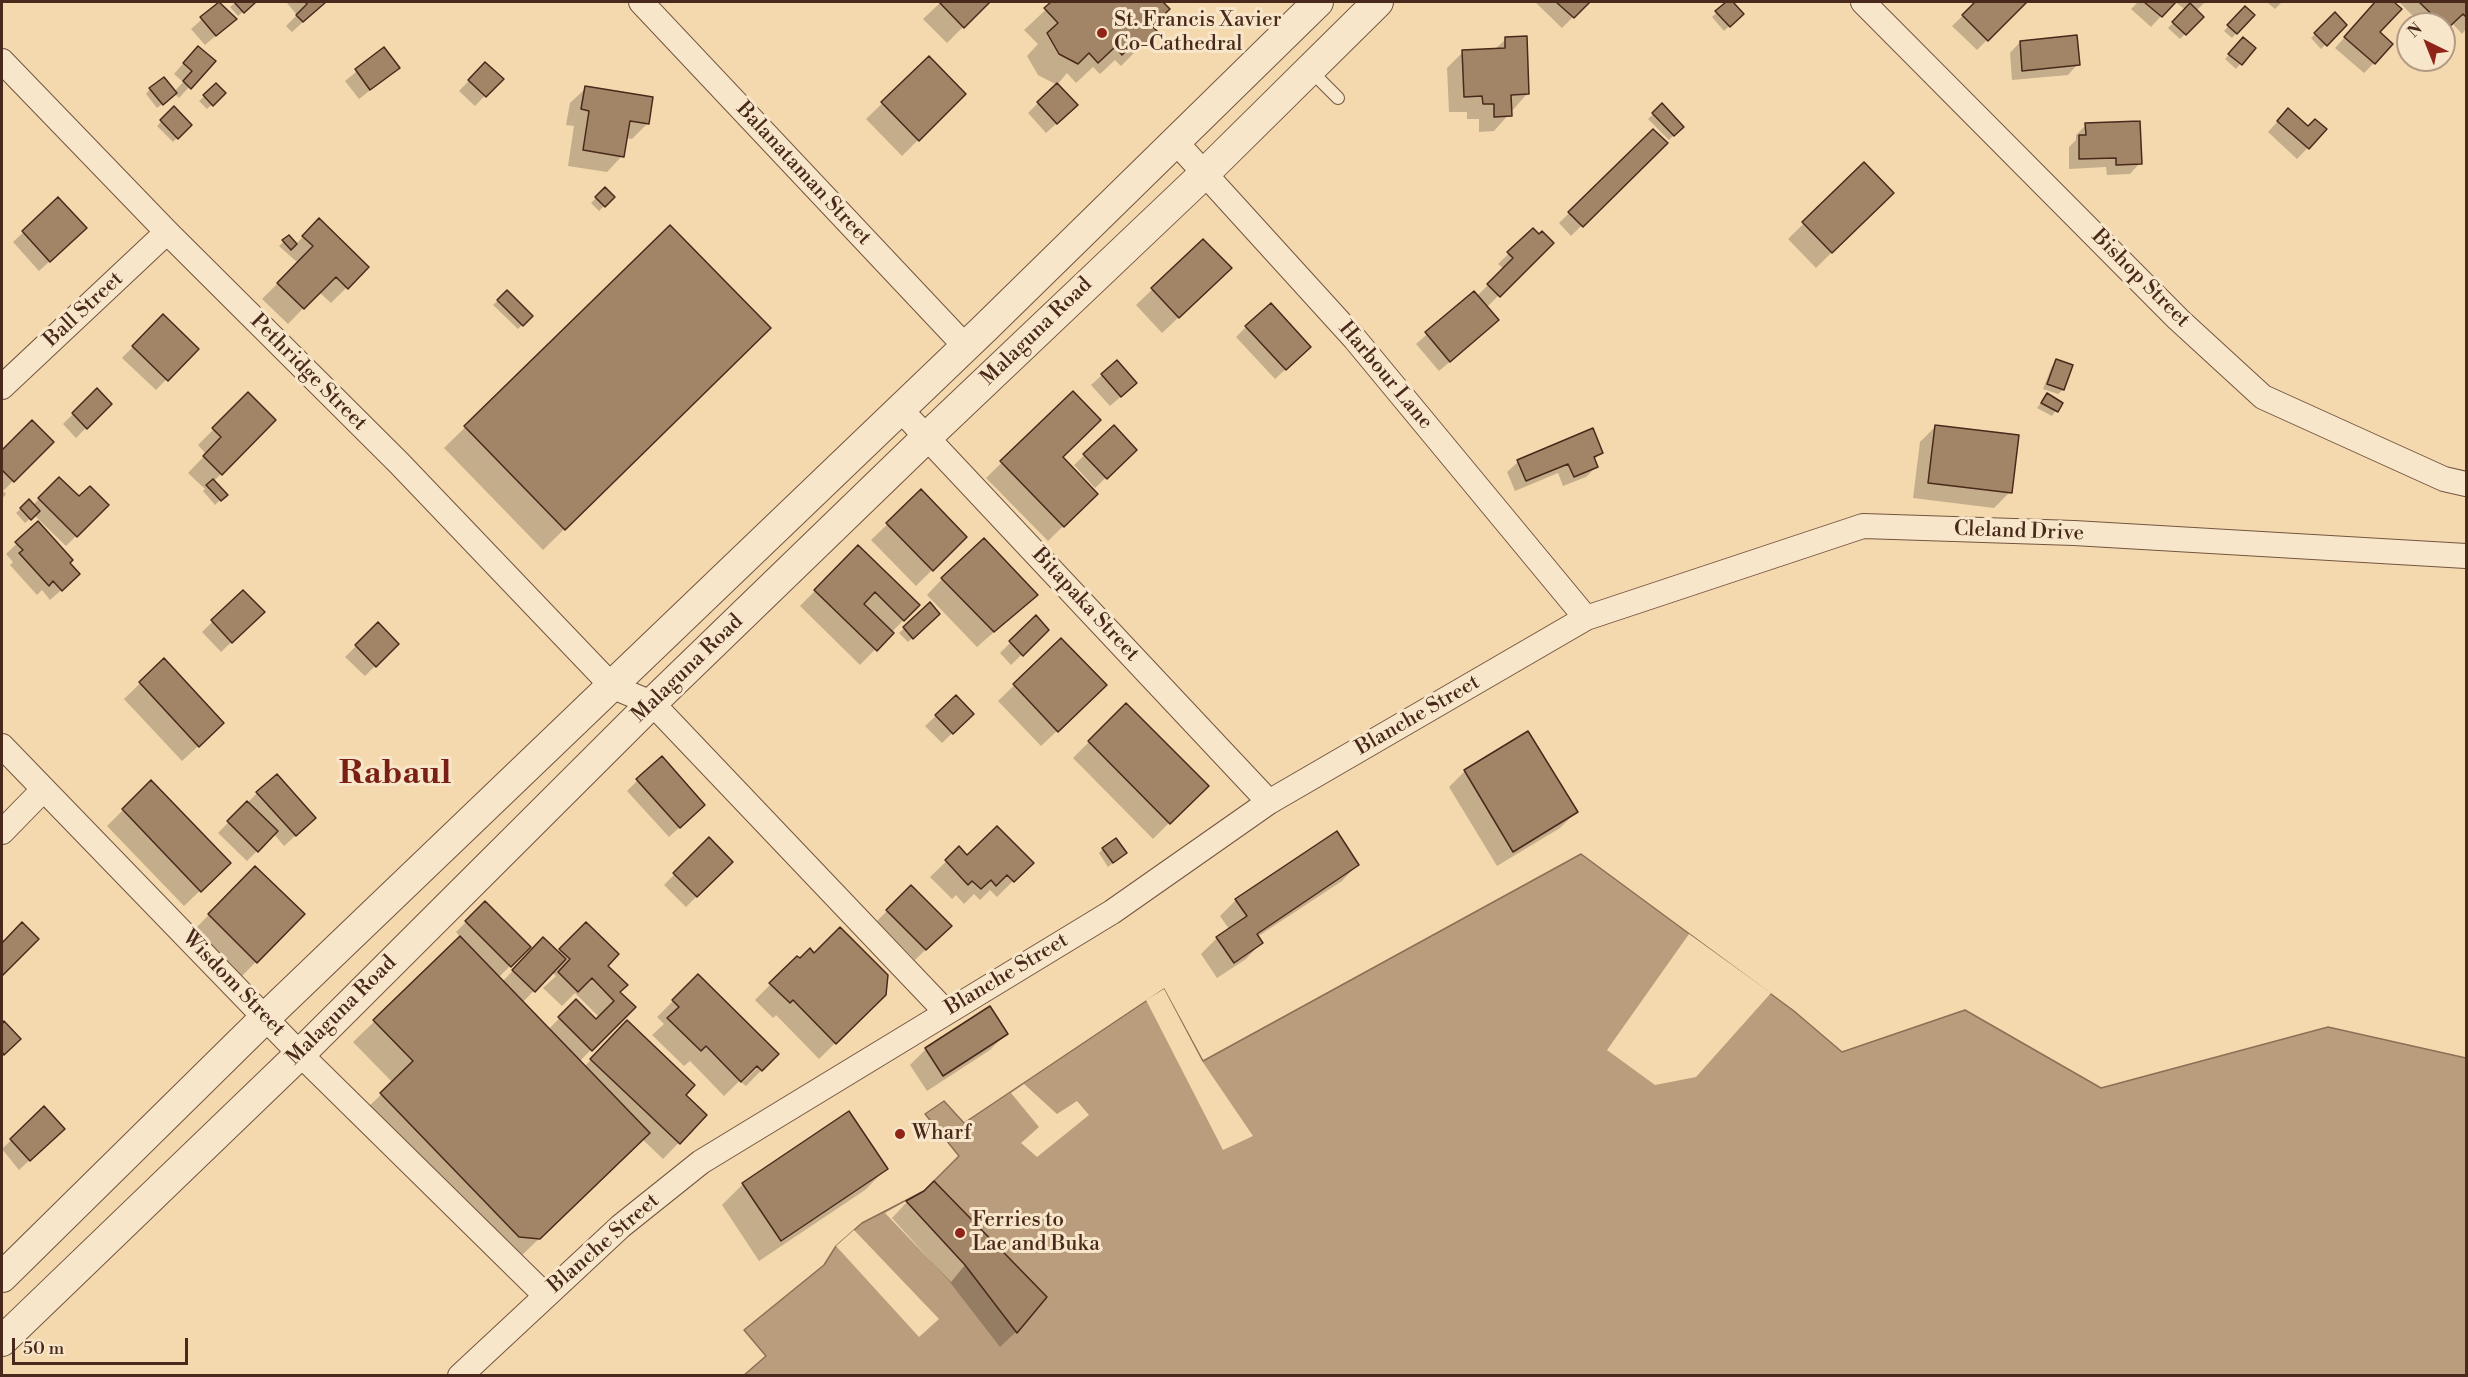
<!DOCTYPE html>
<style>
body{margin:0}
#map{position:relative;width:2468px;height:1377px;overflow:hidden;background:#f5d9ae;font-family:"Libre Bodoni",serif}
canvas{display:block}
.frame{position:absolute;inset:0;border:3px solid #48291b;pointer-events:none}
.north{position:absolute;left:2396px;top:12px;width:60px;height:60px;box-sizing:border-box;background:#f8e6ca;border:2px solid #b29a84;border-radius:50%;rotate:317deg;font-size:16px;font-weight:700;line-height:24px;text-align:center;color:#48291b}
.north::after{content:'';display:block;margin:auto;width:21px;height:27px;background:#8f2418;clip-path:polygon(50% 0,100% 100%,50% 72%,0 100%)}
.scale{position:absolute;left:12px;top:1338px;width:176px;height:27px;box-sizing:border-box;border:3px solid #48291b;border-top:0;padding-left:8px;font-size:18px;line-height:21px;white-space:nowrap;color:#48291b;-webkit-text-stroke:4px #f8e6ca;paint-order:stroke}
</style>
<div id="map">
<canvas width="2468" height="1377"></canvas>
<div class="frame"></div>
<div class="north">N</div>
<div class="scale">50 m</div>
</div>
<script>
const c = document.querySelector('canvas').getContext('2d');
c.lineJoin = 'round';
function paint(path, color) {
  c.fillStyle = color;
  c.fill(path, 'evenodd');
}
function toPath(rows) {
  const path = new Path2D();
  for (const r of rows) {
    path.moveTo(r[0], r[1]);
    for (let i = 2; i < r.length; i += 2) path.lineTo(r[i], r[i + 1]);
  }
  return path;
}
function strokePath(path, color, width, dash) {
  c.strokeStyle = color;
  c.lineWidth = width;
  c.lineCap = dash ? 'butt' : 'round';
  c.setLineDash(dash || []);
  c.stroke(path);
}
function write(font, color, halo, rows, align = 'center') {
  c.font = font + ' "Libre Bodoni",serif';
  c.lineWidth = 6;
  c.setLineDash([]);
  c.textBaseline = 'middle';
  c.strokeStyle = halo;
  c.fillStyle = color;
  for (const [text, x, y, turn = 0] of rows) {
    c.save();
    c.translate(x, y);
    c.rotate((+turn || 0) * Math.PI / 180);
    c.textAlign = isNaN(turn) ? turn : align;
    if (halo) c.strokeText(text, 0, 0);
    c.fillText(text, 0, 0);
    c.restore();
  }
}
const water = toPath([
 [1581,854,1794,1011,1842,1052,1965,1010,2101,1088,2328,1027,2466,1058,2466,1375,743,1376,766,1356,744,1330,824,1265,836,1246,862,1223,924,1191,959,1156,925,1114,944,1101,964,1123,1164,989,1203,1061,1581,854]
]);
paint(water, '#ba9d7c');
strokePath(water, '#8c6f55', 1.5);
paint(toPath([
 [1689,934,1771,993,1696,1077,1655,1085,1607,1050],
 [1164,989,1202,1061,1253,1136,1223,1150,1146,1000],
 [1024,1084,1057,1114,1077,1101,1089,1115,1037,1157,1021,1143,1039,1127,1011,1093],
 [906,1201,965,1265,951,1282,885,1213],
 [854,1230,939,1319,919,1337,836,1246]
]), '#f5d9ae');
paint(toPath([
 [236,2,254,2,238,16,230,7],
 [289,2,325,2,292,32,286,26,297,15,287,3],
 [941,2,988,2,947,43,923,19],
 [1054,2,1161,2,1168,9,1150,27,1155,32,1121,66,1115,60,1100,74,1093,67,1076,83,1067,73,1057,85,1038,75,1027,56,1038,44,1024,30],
 [1535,2,1588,2,1562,28],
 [1728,2,1731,2,1742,14,1724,31,1712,17],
 [1977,2,2025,2,1977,50,1952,26],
 [2138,2,2174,2,2151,27,2131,9],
 [2175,2,2205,2,2196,11,2202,17,2180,39,2168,28,2186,10],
 [2267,2,2282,2,2275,9],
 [2376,2,2392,2,2400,9,2378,33,2374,63,2364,73,2335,48],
 [2402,2,2466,2,2466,29,2462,34,2452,23,2444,30,2444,24,2421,24,2400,3],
 [220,3,235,19,205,45,191,29],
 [2245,8,2253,15,2232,38,2224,31],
 [2335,15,2345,25,2321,49,2311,38],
 [1506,39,1527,94,1494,131,1479,132,1479,119,1467,119,1467,112,1449,112,1447,68,1463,52,1494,50],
 [2020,42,2078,64,2068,75,2012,80,2010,53],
 [2239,43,2254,48,2236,69,2225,59],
 [384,49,398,68,359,99,345,81],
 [188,58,213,61,179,98,175,94,157,108,146,94,150,89,174,92,183,82,174,74],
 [929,58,964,94,902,156,866,119],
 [485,64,501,79,475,106,459,91],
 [216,85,224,93,207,109,199,101],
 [586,88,648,123,632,139,625,138,622,156,607,172,568,166,574,126,566,125,570,103],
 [1038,103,1065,116,1046,133,1028,113],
 [1662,106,1682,127,1669,140,1648,119],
 [174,108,190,125,173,142,157,126],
 [2278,121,2308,128,2325,130,2297,159,2268,132],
 [2086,125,2140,163,2130,174,2107,175,2106,167,2069,169,2069,147,2076,140,2076,135],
 [1653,131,1665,143,1571,236,1559,223],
 [1864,164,1892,193,1816,268,1788,239],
 [605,189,613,197,599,211,591,203],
 [58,200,75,238,39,271,13,242],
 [319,220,367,267,331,303,319,292,288,324,262,299,298,263,279,246,289,237,296,244],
 [670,227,769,328,543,550,444,448],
 [1533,230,1551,243,1487,307,1487,330,1439,371,1416,344,1474,293,1477,296,1504,269,1498,264],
 [1203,241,1214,284,1162,333,1136,305],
 [507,292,531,316,518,329,493,305],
 [163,316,196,349,156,390,122,358],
 [1246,327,1299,357,1275,379,1236,337],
 [2057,361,2071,366,2063,390,2058,394,2043,389,2052,366],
 [1102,375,1125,393,1110,406,1091,385],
 [97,390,110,404,76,438,63,424],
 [1073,393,1061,457,1096,494,1048,541,986,478],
 [248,395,274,420,213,482,221,499,215,505,203,491,205,489,188,473,206,454,198,445],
 [2047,395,2061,403,2052,416,2037,408],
 [32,422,52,442,3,491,6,494,2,499,2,452],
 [1936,426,2010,492,1994,508,1913,498,1920,442],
 [1114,427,1135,450,1095,488,1074,465],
 [1592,430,1601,452,1594,460,1596,467,1586,477,1563,486,1558,473,1515,491,1507,472,1518,462],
 [59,479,79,499,107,505,66,546,34,515,25,523,16,513,29,501,33,505],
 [921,492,965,537,916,586,871,540],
 [38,523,68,563,68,584,50,600,42,590,37,595,10,565,13,562,6,554],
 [858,547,918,605,860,665,800,606],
 [942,579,1036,595,977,647,927,595],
 [243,592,263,612,221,652,202,632],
 [930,604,938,614,908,642,899,633],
 [1035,618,1047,630,1011,665,1000,653],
 [378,624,397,644,365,676,345,657],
 [1061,640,1089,701,1041,746,998,701],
 [164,660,206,739,182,761,124,699],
 [956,697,972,714,942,743,925,726],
 [1126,705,1206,786,1153,839,1073,758],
 [1527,733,1576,812,1560,828,1497,866,1449,787,1465,771],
 [637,781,693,815,669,837,627,791],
 [151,782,229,863,184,906,107,826],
 [257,793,304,828,284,846,274,834,247,861,218,833],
 [709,839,731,862,686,907,664,885],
 [959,849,967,857,1031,863,997,897,990,890,980,900,974,894,964,904,956,895,952,899,930,877],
 [1103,849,1125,853,1108,867,1099,853],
 [1357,865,1342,881,1257,937,1261,943,1246,959,1217,978,1201,954,1217,938,1229,929,1220,916,1236,900],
 [255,868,303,914,241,977,193,931],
 [911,887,950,926,915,960,877,921],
 [485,903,529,947,498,978,502,982,543,939,557,953,586,924,618,992,633,1007,579,1062,584,1067,611,1038,683,1095,705,1116,663,1159,642,1139,518,1259,360,1115,393,1083,353,1042,461,938,456,932],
 [552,972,556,976,543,988,562,1006,575,993,600,1018,596,1021,576,1001,548,1030,522,1003],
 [814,955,885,994,819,1059,776,1015,773,1018,755,1000,797,958,800,961],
 [698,976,777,1054,746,1086,742,1083,763,1062,761,1060,724,1096,690,1061,684,1066,652,1035,664,1024,657,1017],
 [1006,1034,990,1050,927,1091,910,1065,926,1049],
 [44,1108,52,1139,19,1170,2,1149],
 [886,1169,865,1190,759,1261,722,1205,743,1184],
 [925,1192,1016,1332,1000,1347,949,1281,892,1218,907,1202]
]), '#0003');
const building = toPath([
 [219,2,237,19,216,36,200,17,219,2],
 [234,2,256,2,244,13,234,2],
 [305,2,326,2,303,22,296,15,307,4,305,2],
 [939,2,990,2,964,28,939,2],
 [1051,2,1163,2,1170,9,1152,26,1158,32,1143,46,1137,40,1122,55,1115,47,1098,63,1089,53,1078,64,1059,54,1047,33,1058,23,1044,8,1051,2],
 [1556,2,1590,2,1574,18,1556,2],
 [1726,2,1733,2,1744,14,1730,27,1715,11,1726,2],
 [1975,2,2027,2,1988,41,1962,15,1975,2],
 [2144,2,2176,2,2162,17,2144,2],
 [2375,2,2394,2,2402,9,2380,32,2393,44,2375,64,2344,37,2375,2],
 [2419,2,2466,2,2466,17,2463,14,2447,29,2419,2],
 [2190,3,2204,17,2186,35,2172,22,2190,3],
 [2245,6,2255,15,2237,34,2227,25,2245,6],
 [2335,12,2347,25,2327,46,2314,33,2335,12],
 [2077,35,2080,65,2022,71,2020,41,2077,35],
 [1527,36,1529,94,1511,95,1512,116,1494,117,1494,104,1483,104,1482,96,1464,97,1462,50,1505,48,1505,37,1527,36],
 [2243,37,2256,48,2242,65,2228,54,2243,37],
 [198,46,216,61,191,89,183,81,192,71,183,63,198,46],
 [384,47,400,68,370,90,355,69,384,47],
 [929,56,966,94,919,141,881,102,929,56],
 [485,62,504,79,486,97,468,80,485,62],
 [164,77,177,93,163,105,149,88,164,77],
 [216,83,226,93,213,106,203,95,216,83],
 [1057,83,1078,105,1057,124,1037,102,1057,83],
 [585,86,653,97,649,124,630,121,624,157,583,150,589,111,581,109,585,86],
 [1662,103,1684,127,1674,136,1652,113,1662,103],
 [174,106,192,125,178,139,160,120,174,106],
 [2288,108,2308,126,2315,119,2327,129,2309,149,2277,121,2288,108],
 [2140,121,2142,164,2116,165,2116,158,2079,159,2079,135,2086,135,2085,123,2140,121],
 [1653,129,1668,143,1583,227,1568,212,1653,129],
 [1864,162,1894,193,1832,253,1802,222,1864,162],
 [605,187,615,197,605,207,595,197,605,187],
 [58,197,87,228,50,262,22,231,58,197],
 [319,218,369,267,348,289,336,277,304,309,277,283,313,246,302,236,319,218],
 [670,225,771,328,565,530,464,426,670,225],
 [1533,228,1539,234,1542,231,1554,243,1500,297,1487,284,1513,258,1507,252,1533,228],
 [289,235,297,244,291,250,282,240,289,235],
 [1203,239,1232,268,1179,318,1151,288,1203,239],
 [507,290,533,316,523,326,497,300,507,290],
 [1474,291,1499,320,1450,362,1425,332,1474,291],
 [1271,303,1311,347,1286,370,1245,326,1271,303],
 [163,314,199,349,168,381,132,346,163,314],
 [2056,359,2073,365,2064,390,2047,384,2056,359],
 [1117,360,1137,383,1121,397,1101,374,1117,360],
 [97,388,112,404,87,429,72,413,97,388],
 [1073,391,1101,420,1063,457,1098,494,1064,527,1000,461,1073,391],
 [248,392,276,420,222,475,203,456,221,437,212,428,248,392],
 [2047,393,2063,403,2058,412,2041,403,2047,393],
 [32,420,54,442,14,482,2,470,2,450,32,420],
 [1114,425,1137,450,1107,479,1083,454,1114,425],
 [1935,425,2019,435,2012,493,1928,483,1935,425],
 [1593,428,1603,453,1594,457,1598,467,1574,477,1568,464,1526,481,1517,460,1593,428],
 [59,477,79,496,90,486,109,505,77,537,38,498,59,477],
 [213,479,228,495,221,501,206,485,213,479],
 [921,489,967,537,933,571,886,523,921,489],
 [29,499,40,511,31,520,20,508,29,499],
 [38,521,73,560,70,563,80,574,62,591,53,581,49,586,19,553,23,550,15,542,38,521],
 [984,538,1038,595,994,632,941,578,984,538],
 [858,545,920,605,904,621,875,592,864,604,894,633,877,651,814,590,858,545],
 [243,590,265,612,232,643,211,620,243,590],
 [930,602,940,614,913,639,903,627,930,602],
 [1036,615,1049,630,1023,656,1009,641,1036,615],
 [378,622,399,644,376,667,355,645,378,622],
 [1061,638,1107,685,1058,732,1013,684,1061,638],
 [164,658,224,723,199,747,139,682,164,658],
 [956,695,974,714,953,734,935,715,956,695],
 [1126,703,1209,786,1170,824,1088,741,1126,703],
 [1528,731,1578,812,1513,852,1464,770,1528,731],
 [662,756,705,805,680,828,636,779,662,756],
 [277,774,316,818,296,836,256,792,277,774],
 [151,780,231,863,201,892,122,809,151,780],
 [247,801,278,831,258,852,227,821,247,801],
 [997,826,1034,863,1014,882,1007,875,996,886,991,880,981,889,972,881,968,885,945,860,959,846,967,855,997,826],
 [1337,831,1359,865,1257,934,1263,943,1234,963,1216,937,1247,916,1235,899,1337,831],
 [709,837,733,862,697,897,673,873,709,837],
 [1116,838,1127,853,1113,863,1102,848,1116,838],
 [255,866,305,914,257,963,208,914,255,866],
 [911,885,952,926,926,950,886,910,911,885],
 [485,901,531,947,511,967,465,921,485,901],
 [22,922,39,939,2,976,2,943,22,922],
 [586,922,619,954,608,966,628,985,620,992,636,1007,592,1051,558,1017,576,999,596,1019,614,1001,592,978,578,992,558,972,570,959,559,949,586,922],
 [840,927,888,975,886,995,836,1044,793,1000,790,1003,769,983,797,956,800,958,810,948,814,953,840,927],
 [460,936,650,1133,540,1239,519,1237,380,1093,413,1061,373,1020,460,936],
 [543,937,566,959,535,992,512,970,543,937],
 [698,974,779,1054,762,1071,757,1066,741,1082,706,1046,701,1051,667,1018,679,1007,672,1000,698,974],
 [990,1006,1008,1034,943,1076,925,1048,990,1006],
 [627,1020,695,1085,686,1095,707,1115,680,1144,590,1059,627,1020],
 [4,1021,21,1039,4,1055,2,1052,2,1024,4,1021],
 [44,1106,65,1129,30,1161,10,1139,44,1106],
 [849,1111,888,1169,781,1241,742,1183,849,1111],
 [934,1181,1047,1297,1017,1333,965,1265,906,1201,924,1191,934,1181]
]);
paint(building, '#a28567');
strokePath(building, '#48291b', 1.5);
const service = toPath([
 [1310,70,1338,98]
]);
const minor = toPath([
 [641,2,965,346],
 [1863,2,2178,319,2263,397,2444,479,2466,484],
 [2,61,167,232,399,463,613,687,652,703,946,1012],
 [1175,141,1355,339,1586,618],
 [2,387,167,232],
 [900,409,1269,802],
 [2,746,300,1054,545,1295],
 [2,832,43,790],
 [460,1376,621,1226,701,1162,1112,912,1269,802,1586,618,1863,526,2074,533,2466,556]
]);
const tertiary = toPath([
 [2,1277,266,1017,985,328,1318,2],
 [2,1341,300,1054,652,703,927,437,1204,174,1378,2]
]);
strokePath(service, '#735540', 14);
strokePath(minor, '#735540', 26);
strokePath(tertiary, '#735540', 32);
strokePath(service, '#f8e6ca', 12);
strokePath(minor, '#f8e6ca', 24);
strokePath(tertiary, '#f8e6ca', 30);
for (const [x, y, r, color] of [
 [1102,33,6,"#8f2418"],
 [900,1134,6,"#8f2418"],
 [960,1233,6,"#8f2418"]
]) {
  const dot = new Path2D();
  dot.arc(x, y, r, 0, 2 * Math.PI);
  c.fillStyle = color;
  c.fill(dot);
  strokePath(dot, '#f8e6ca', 2);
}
write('21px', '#48291b', '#f8e6ca', [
 ["St. Francis Xavier",1114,21],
 ["Co-Cathedral",1114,45],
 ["Wharf",912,1134],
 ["Ferries to",972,1221],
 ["Lae and Buka",972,1245]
], 'left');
write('21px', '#48291b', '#f8e6ca', [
 ["Balanataman Street",803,174,47],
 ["Bishop Street",2140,279,45],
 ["Ball Street",84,310,-43],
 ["Malaguna Road",1037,332,-44],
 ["Pethridge Street",308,373,45],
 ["Harbour Lane",1385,376,50],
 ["Cleland Drive",2019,532,2],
 ["Bitapaka Street",1085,605,47],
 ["Malaguna Road",688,669,-44],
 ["Blanche Street",1418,716,-30],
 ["Blanche Street",1007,975,-31],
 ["Wisdom Street",233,984,46],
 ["Malaguna Road",342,1011,-45],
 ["Blanche Street",604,1244,-41]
]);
write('bold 33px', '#7a1f14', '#f8e6ca', [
 ["Rabaul",395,775]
]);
</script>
